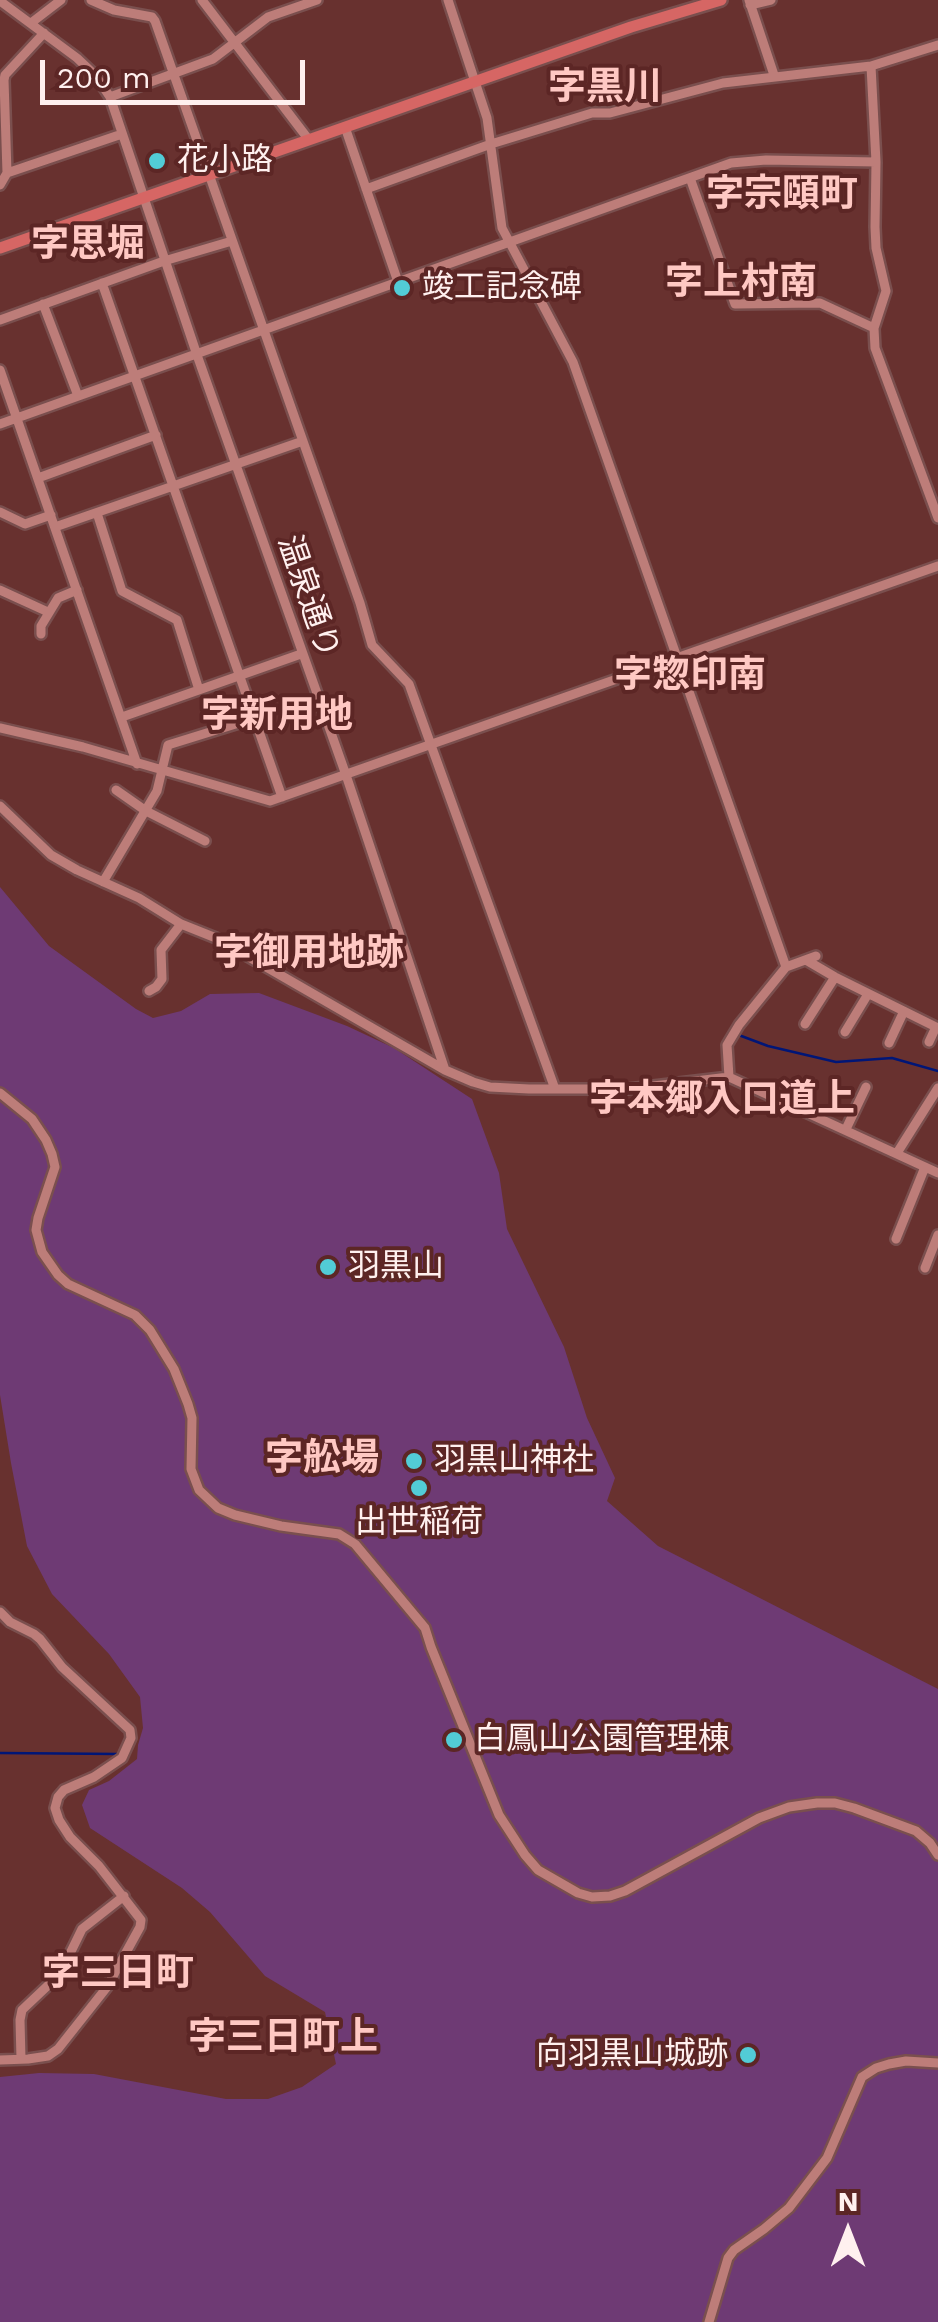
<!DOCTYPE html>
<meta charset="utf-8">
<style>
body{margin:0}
#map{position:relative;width:938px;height:2322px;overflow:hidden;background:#68312f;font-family:"Work Sans",sans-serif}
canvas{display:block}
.north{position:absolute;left:798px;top:2182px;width:100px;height:100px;-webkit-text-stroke:8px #5c2625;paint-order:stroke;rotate:0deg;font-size:28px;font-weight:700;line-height:40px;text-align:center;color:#fff0ef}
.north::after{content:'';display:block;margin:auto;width:35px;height:45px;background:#fff0ef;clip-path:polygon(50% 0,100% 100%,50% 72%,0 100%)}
.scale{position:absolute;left:40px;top:60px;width:265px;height:45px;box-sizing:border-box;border:5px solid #fff0ef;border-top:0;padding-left:12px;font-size:30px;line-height:35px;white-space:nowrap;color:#fff0ef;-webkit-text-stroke:8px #5c2625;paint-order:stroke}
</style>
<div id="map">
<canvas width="938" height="2322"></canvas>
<div class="north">N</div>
<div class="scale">200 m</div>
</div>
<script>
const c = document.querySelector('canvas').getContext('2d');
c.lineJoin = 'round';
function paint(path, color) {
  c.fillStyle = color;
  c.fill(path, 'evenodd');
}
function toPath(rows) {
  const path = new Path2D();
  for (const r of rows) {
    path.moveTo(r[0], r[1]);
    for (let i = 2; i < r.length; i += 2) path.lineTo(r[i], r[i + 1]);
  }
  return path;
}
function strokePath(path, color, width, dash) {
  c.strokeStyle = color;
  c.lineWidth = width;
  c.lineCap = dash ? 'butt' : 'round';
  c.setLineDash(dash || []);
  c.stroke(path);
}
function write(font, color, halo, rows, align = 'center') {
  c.font = font + ' "Work Sans","Noto Sans JP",sans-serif';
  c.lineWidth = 8;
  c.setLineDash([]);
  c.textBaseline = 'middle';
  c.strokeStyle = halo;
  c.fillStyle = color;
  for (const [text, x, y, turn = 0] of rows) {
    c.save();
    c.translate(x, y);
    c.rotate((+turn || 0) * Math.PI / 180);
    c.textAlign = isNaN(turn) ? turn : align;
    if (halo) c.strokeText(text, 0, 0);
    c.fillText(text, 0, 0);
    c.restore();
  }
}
paint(toPath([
 [0,887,49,946,136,1009,153,1018,181,1011,210,994,259,993,347,1026,394,1048,472,1099,499,1173,507,1229,564,1347,587,1418,615,1478,607,1501,658,1546,938,1689,938,2322,0,2322,0,2077,39,2073,94,2074,226,2099,268,2099,302,2087,336,2064,325,2012,265,1976,210,1912,182,1888,90,1828,82,1805,89,1790,109,1781,137,1759,138,1745,143,1728,140,1697,109,1654,52,1594,27,1546,11,1463,0,1395]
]), '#6e3a74');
strokePath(toPath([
 [736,1034,768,1046,836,1062,892,1058,938,1071],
 [0,1753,118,1754]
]), '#001677', 2.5);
const minor = toPath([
 [91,0,114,10,152,17,155,21,360,603,372,645,409,684,555,1089],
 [202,0,309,140],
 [448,0,487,118,502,228,573,362,786,967,739,1025,727,1045,729,1077],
 [749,0,774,75],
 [0,1,77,58,96,76,110,97,197,355,346,775,445,1070],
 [750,5,771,0],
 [31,23,61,0],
 [871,66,938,45],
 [110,97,213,59,268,17,317,0],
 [345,127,398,282],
 [7,173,122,134],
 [690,178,735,304,820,303,874,328],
 [0,185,7,173,4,80,5,75,44,33],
 [366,189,491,144,592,113,610,113,723,83,871,66,876,162,875,227,876,248,886,291,874,328,875,348,938,518],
 [102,283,282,797],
 [43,304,78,396],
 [0,320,164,261,232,241],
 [0,370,137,764],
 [0,424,731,163,766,160,876,162],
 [38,478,156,435],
 [0,512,25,524,51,515],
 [97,513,122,591,177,620,199,690],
 [55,527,303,441],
 [0,590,48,612],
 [41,634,41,626,58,598,77,590],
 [122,717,301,654],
 [0,728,83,747,270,801,938,566],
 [116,790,146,811,205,841],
 [0,806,51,855,77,870,139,898,181,924,216,938,445,1070,473,1082,490,1087,529,1089,628,1089,729,1077,938,1173],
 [103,882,157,791,168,745,255,718],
 [806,960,835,977,938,1028],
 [786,967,816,956],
 [149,991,156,987,162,979,161,950,181,924],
 [805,1024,835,977],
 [845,1032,868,994],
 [929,1042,936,1027],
 [889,1043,904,1011],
 [0,1093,32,1119,46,1140,52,1154,55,1167,38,1218,36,1230,42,1252,58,1275,68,1284,135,1315,150,1330,174,1369,188,1404,192,1418,191,1469,199,1490,218,1508,235,1515,281,1526,339,1534,355,1544,425,1628,431,1647,499,1815,525,1855,538,1870,578,1893,592,1897,610,1896,625,1891,759,1818,789,1807,817,1803,835,1803,854,1808,916,1831,930,1843,938,1855],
 [846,1129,866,1087],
 [897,1153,938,1088],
 [896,1239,925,1167],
 [925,1268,938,1235],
 [0,1612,10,1622,34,1634,40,1639,62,1667,130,1730,131,1738,122,1758,94,1777,64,1790,58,1797,55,1808,59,1820,70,1837,99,1866,141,1920,140,1927,107,1987,58,2049,48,2056,28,2059,0,2060],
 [21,2059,20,2020,22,2010,60,1974,82,1929,124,1896],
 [709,2322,728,2258,734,2250,764,2229,789,2208,827,2158,862,2077,876,2068,889,2064,906,2061,938,2063]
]);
const major = toPath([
 [0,248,631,27,721,0]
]);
strokePath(minor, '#7a4f4e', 14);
strokePath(major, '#7a4f4e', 16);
strokePath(minor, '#bd7d79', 9);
strokePath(major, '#d66664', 11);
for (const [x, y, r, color] of [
 [157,161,10,"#52ccd6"],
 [402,288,10,"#52ccd6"],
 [328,1267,10,"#52ccd6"],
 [414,1461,10,"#52ccd6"],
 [419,1488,10,"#52ccd6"],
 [454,1740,10,"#52ccd6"],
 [748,2055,10,"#52ccd6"]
]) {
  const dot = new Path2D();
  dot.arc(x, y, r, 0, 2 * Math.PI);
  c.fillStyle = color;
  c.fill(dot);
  strokePath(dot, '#5c2625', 4);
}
write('32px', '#fff0ef', '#5c2625', [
 ["花小路",177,161],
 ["竣工記念碑",422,288],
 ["羽黒山",348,1267],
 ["羽黒山神社",434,1461],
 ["出世稲荷",419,1523,"center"],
 ["白鳳山公園管理棟",474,1740],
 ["向羽黒山城跡",728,2055,"right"]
], 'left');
write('32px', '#fff0ef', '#5c2625', [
 ["温泉通り",308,597,71]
]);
write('bold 38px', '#ffc8c3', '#5c2625', [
 ["字黒川",605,88],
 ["字宗頤町",782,195],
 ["字思堀",88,245],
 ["字上村南",741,283],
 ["字惣印南",690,676],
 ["字新用地",277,716],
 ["字御用地跡",309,954],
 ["字本郷入口道上",722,1100],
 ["字舩場",322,1459],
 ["字三日町",118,1974],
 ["字三日町上",283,2038]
]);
</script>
